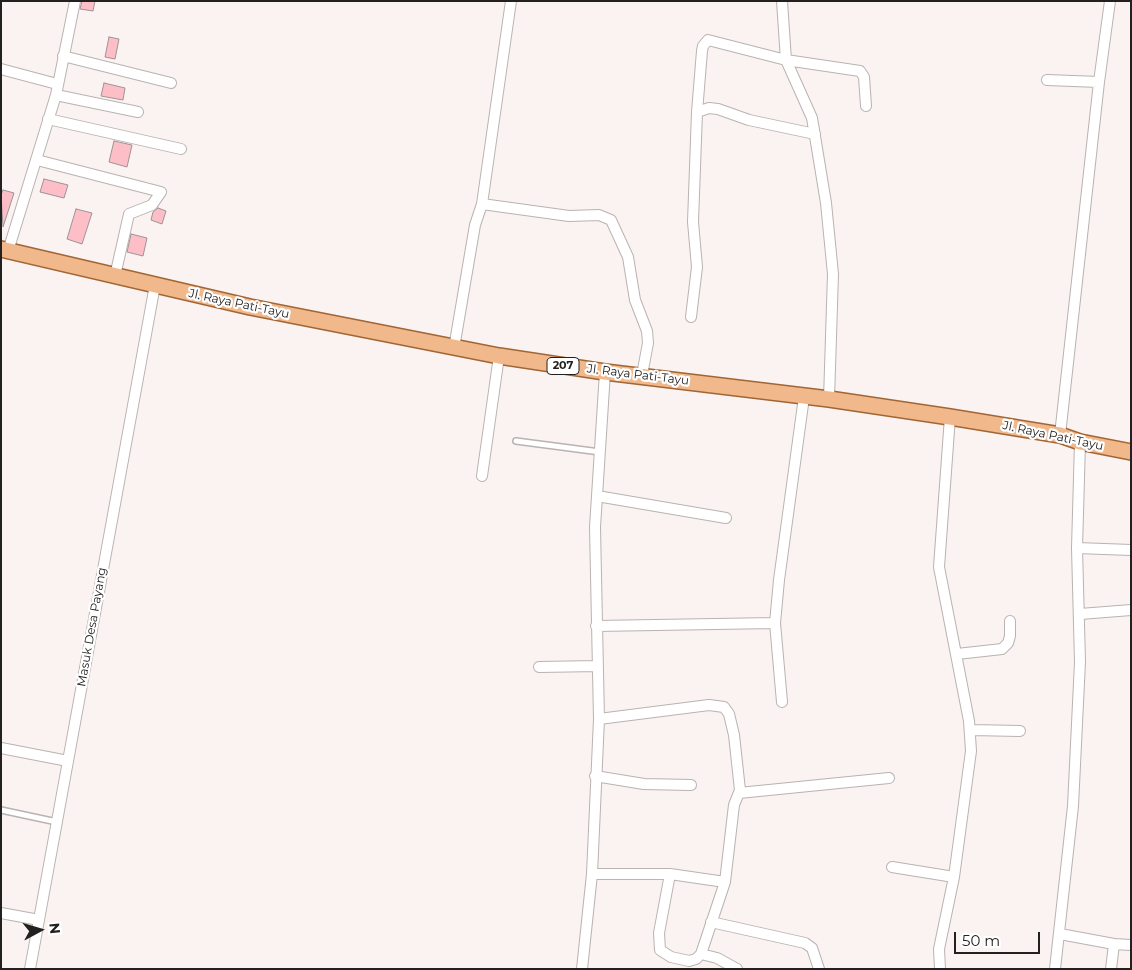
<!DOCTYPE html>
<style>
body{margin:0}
#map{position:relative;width:1132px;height:970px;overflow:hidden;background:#faf3f1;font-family:Montserrat,sans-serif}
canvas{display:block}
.frame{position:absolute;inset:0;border:2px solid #232120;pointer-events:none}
.north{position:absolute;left:15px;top:905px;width:50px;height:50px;-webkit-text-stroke:4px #fff;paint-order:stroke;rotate:84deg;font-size:14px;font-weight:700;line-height:20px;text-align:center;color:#232120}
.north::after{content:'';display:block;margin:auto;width:18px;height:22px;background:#232120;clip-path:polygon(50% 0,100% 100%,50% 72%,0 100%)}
.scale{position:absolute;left:954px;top:932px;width:86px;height:22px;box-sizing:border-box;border:2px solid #232120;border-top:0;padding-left:6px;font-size:15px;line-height:18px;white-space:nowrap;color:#232120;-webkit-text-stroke:4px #fff;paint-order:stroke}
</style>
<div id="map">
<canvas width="1132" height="970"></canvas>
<div class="frame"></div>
<div class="north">N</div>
<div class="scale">50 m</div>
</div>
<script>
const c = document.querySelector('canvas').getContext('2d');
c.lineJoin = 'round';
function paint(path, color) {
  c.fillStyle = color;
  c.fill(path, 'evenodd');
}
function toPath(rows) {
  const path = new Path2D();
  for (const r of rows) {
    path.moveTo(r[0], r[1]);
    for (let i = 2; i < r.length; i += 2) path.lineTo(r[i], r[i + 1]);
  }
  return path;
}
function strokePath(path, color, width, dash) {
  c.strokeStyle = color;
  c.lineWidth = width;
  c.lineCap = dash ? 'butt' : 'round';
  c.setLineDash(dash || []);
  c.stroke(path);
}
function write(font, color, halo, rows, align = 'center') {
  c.font = font + ' Montserrat,sans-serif';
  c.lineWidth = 4.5;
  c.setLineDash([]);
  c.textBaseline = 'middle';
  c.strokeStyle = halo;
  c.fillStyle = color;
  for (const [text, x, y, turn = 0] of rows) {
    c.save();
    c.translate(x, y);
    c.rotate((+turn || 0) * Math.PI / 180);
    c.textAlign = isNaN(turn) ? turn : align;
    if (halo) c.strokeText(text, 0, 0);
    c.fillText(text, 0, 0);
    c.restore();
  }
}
const building = toPath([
 [82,1,95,1,93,11,80,9,82,1],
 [109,37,119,39,115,59,105,57,109,37],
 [104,83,125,88,123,100,101,96,104,83],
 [114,141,132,145,127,167,109,162,114,141],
 [44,179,68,185,64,198,40,192,44,179],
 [3,190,14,193,3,227,1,195,3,190],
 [158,208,166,211,162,224,151,220,153,212,158,208],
 [76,209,92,213,82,244,67,239,76,209],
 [131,234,147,238,143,256,127,252,131,234]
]);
paint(building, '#febec7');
strokePath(building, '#9a9494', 1);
const service = toPath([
 [516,441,600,452],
 [1,810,57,822]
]);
const minor = toPath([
 [782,1,786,60,812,118,826,203,833,274,829,399],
 [63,56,171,83],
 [1,69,57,84],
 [1047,80,1099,82],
 [56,95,138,112],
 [697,112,702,51,703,46,708,40,786,60,860,71,864,77,866,106],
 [48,119,181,149],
 [37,160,161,192,152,205,129,214,115,276],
 [482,204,569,216,599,215,611,220,628,257,635,300,647,331,648,343,642,375],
 [8,251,56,95,75,1],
 [691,317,697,267,693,222,697,112,709,108,718,109,749,120,815,134],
 [454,348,475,225,482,204,511,1],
 [1060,435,1099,82,1110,1],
 [482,476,499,356],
 [597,496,726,518],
 [1077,548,1131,550],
 [1080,614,1131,610],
 [775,623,779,580,804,397],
 [596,626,775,623,782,702],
 [957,654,1002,649,1008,643,1010,636,1010,621],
 [539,667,598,666],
 [599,719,709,705,724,707,729,714,734,735,740,790,734,805,725,882,701,954,696,959,689,961,671,957,660,950,659,933,670,874],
 [971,730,1020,731],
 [1,748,68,761],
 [595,776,644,784,691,785],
 [739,793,889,778],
 [892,867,954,877],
 [592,874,670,874,725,882],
 [1,913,39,920],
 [711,922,805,943,812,948,819,969],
 [1060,934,1114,944],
 [701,954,717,958,737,969],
 [30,969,155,285],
 [582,969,592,874,599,719,595,527,605,372],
 [940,969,939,949,954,877,971,751,969,721,939,567,950,417],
 [1055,969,1073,806,1080,662,1077,548,1080,442],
 [1111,969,1114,944,1131,945]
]);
const primary = toPath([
 [1,249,250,307,499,356,605,372,829,399,950,417,1060,435,1080,442,1131,452]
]);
strokePath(service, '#b9b3b1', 8);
strokePath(minor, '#b9b3b1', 12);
strokePath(primary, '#a26534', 18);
strokePath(service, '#fff', 5);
strokePath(minor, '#fff', 10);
strokePath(primary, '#f1b88b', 15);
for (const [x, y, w] of [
 [563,366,32]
]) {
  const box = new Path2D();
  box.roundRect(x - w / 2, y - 8.5, w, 17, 4);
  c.fillStyle = '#fff';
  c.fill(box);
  strokePath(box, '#232120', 1);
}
write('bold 11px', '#232120', null, [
 ["207",563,366]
]);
write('12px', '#232120', '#fff', [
 ["Jl. Raya Pati-Tayu",239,304,12],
 ["Jl. Raya Pati-Tayu",638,375,7],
 ["Jl. Raya Pati-Tayu",1053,436,12],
 ["Masuk Desa Payang",92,627,-80]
]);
</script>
